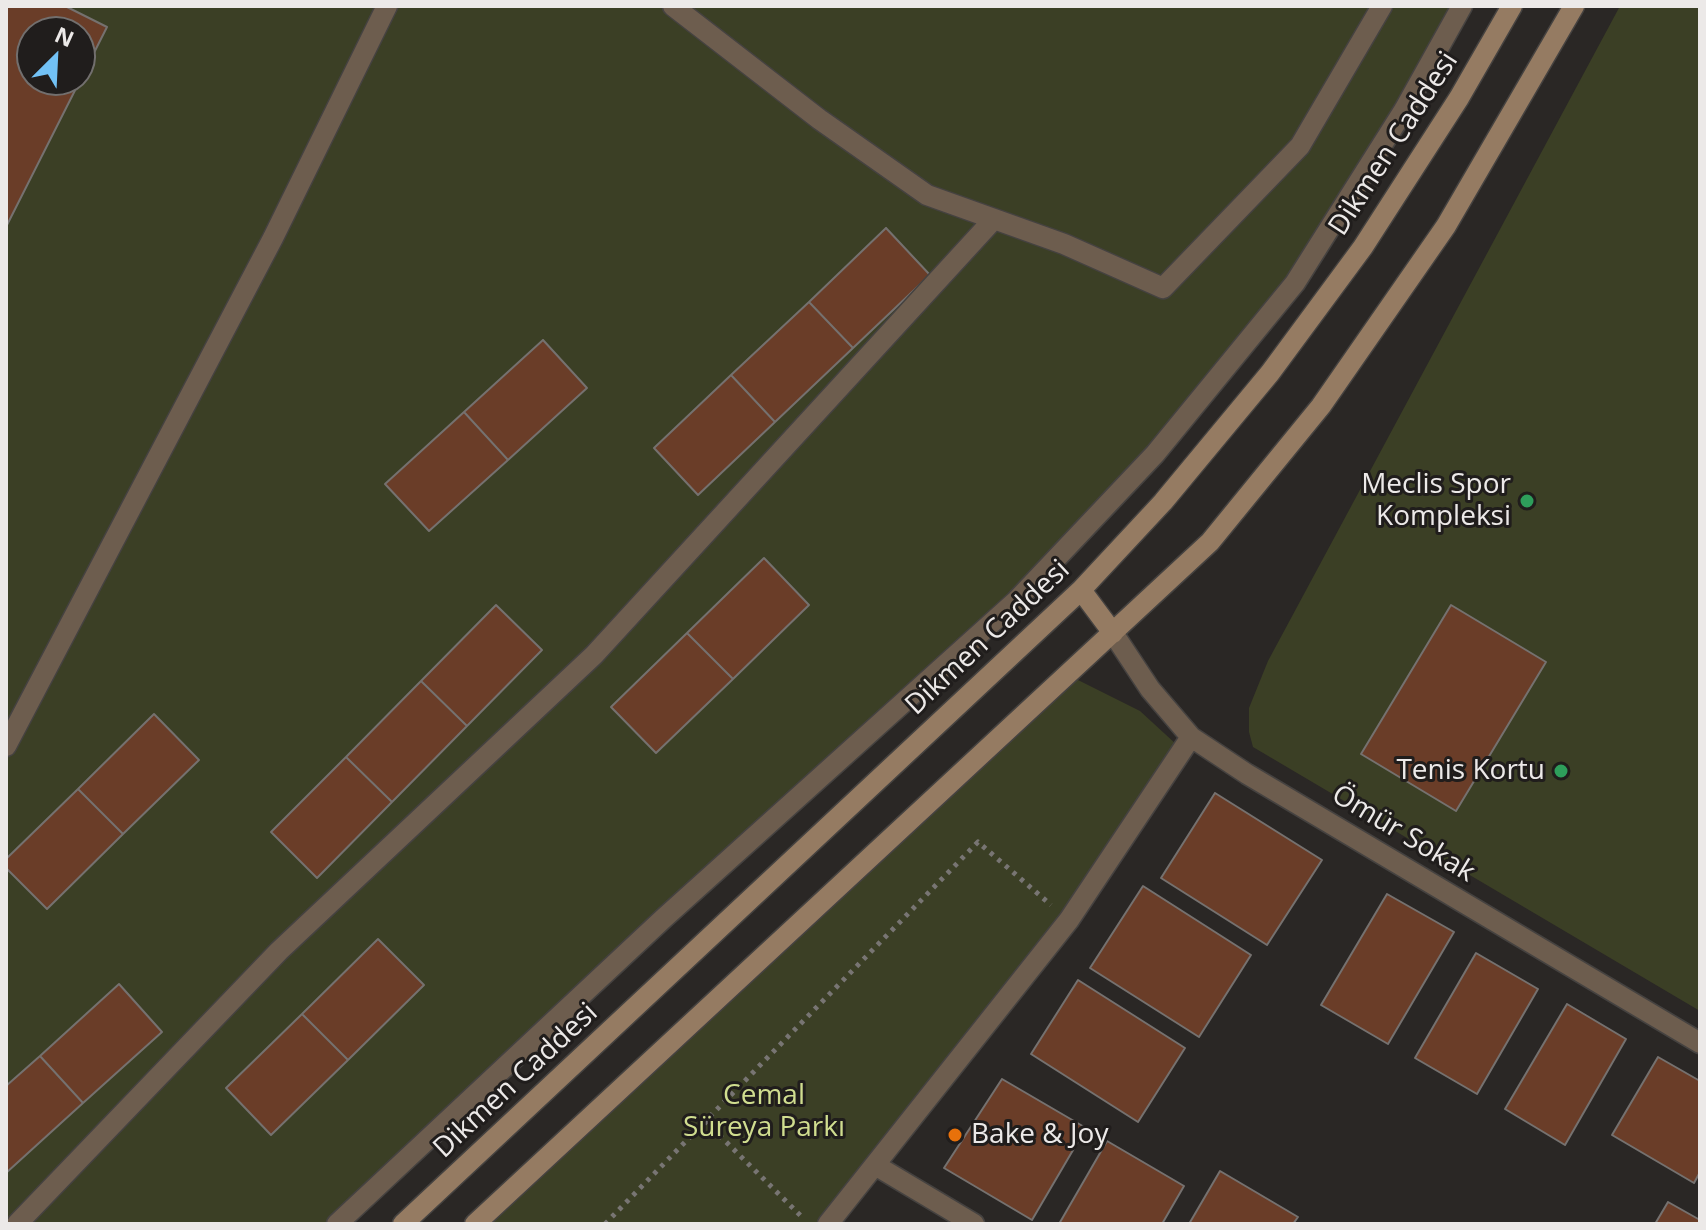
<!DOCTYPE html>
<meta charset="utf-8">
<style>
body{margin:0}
#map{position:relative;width:1706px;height:1230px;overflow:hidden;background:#2a2725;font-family:"Open Sans",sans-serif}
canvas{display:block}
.frame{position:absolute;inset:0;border:8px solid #ece9e8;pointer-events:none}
.north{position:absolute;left:16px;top:16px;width:80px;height:80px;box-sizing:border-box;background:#201d1c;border:2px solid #726f6e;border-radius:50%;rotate:24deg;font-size:22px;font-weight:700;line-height:32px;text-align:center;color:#ece9e8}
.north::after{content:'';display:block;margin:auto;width:28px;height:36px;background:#72c1f5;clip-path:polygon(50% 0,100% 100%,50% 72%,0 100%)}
</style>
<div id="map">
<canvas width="1706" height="1230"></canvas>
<div class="frame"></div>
<div class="north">N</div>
</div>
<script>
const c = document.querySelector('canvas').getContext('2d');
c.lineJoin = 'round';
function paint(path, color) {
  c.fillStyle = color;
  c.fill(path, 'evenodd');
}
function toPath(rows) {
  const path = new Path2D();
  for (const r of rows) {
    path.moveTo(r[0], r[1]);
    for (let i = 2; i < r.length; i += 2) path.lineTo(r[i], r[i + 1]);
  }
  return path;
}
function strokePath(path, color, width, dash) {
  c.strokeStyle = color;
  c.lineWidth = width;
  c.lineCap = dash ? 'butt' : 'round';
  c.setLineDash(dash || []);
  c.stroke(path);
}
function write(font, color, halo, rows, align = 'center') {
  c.font = font + ' "Open Sans",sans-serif';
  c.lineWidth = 6;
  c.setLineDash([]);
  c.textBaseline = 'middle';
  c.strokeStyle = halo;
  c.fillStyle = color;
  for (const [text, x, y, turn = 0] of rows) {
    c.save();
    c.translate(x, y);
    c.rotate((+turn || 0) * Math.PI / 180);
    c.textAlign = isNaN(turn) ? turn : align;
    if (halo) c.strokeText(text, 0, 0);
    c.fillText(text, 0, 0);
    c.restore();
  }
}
paint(toPath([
 [6,6,1462,6,1295,283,1016,601,337,1224,6,1224],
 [32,32,80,32,80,80,32,80],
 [1620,6,1700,6,1700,1011,1253,747,1249,732,1249,708,1268,661],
 [1076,679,1140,711,1177,745,1063,911,873,1156,816,1224,477,1224]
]), '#3b3f25');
const building = toPath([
 [6,6,65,6,107,27,6,227,6,6],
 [32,32,80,32,80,80,32,80,32,32],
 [886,228,930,275,853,348,809,302,886,228],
 [809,302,853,348,775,422,731,375,809,302],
 [543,340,587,388,508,460,464,412,543,340],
 [731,375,775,422,698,495,654,448,731,375],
 [464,412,508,460,429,531,385,484,464,412],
 [764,558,809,605,733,679,687,633,764,558],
 [496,605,542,650,467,726,421,681,496,605],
 [1451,605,1546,662,1456,811,1361,754,1451,605],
 [687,633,733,679,656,753,611,707,687,633],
 [421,681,467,726,392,802,346,757,421,681],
 [154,714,199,760,123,834,78,789,154,714],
 [346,757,392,802,317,878,271,832,346,757],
 [78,789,123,834,47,909,6,868,6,859,78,789],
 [1215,793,1322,860,1267,945,1161,878,1215,793],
 [1143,886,1251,955,1199,1037,1090,968,1143,886],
 [1387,894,1454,932,1388,1044,1321,1005,1387,894],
 [378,939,424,985,348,1060,302,1014,378,939],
 [1476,953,1538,989,1477,1094,1415,1058,1476,953],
 [1078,980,1185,1048,1138,1122,1031,1054,1078,980],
 [119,984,162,1032,83,1103,40,1056,119,984],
 [1567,1004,1626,1039,1565,1145,1505,1109,1567,1004],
 [302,1014,348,1060,271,1135,226,1088,302,1014],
 [40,1056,83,1103,6,1173,6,1086,40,1056],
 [1658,1057,1700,1081,1700,1172,1694,1183,1612,1135,1658,1057],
 [1002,1079,1086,1128,1032,1220,944,1168,1002,1079],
 [1107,1141,1184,1186,1162,1224,1059,1224,1107,1141],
 [1220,1171,1298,1217,1293,1224,1189,1224,1220,1171],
 [1668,1202,1700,1220,1700,1224,1655,1224,1668,1202]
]);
paint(building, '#6a3d28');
strokePath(building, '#75716f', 2);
const lane = toPath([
 [673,6,819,119,927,195,1064,244,1163,288,1300,146,1382,6],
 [6,746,273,238,387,6],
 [17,1224,279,951,594,655,994,219],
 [337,1224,664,918,1016,601,1155,454,1295,283,1404,110,1462,6]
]);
const street = toPath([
 [1113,633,1150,689,1191,737,1247,774,1700,1043],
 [875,1165,974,1224],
 [828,1224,1069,920,1191,737]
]);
const secondary = toPath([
 [1081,590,1113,633],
 [403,1224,1081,590,1163,502,1270,373,1363,247,1459,98,1512,6],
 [475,1224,1210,542,1321,406,1446,226,1574,6]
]);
strokePath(lane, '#454240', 23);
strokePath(street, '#454240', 23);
strokePath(secondary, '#454240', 23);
strokePath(toPath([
 [705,1121,804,1219],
 [605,1224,978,842,1051,905]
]), '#787573', 5, [4, 6]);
strokePath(lane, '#6d5d4e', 20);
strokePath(street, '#6d5d4e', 20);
strokePath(secondary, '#957b62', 20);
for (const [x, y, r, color] of [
 [1527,501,8,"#2e9e5b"],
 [1561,771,8,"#2e9e5b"],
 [955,1135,8,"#e8710a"]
]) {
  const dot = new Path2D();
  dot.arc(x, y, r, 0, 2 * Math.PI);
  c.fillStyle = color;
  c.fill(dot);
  strokePath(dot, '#201d1c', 3);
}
write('28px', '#ece9e8', '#201d1c', [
 ["Dikmen Caddesi",1394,144,-57],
 ["Dikmen Caddesi",988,638,-43],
 ["Ömür Sokak",1403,834,31],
 ["Dikmen Caddesi",516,1081,-43]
]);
write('28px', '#ece9e8', '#201d1c', [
 ["Meclis Spor",1511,485],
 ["Kompleksi",1511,517],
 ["Tenis Kortu",1545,771],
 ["Bake & Joy",971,1135,"left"]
], 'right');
write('28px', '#d0dd8f', '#201d1c', [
 ["Cemal",764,1096],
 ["Süreya Parkı",764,1128]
]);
</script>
